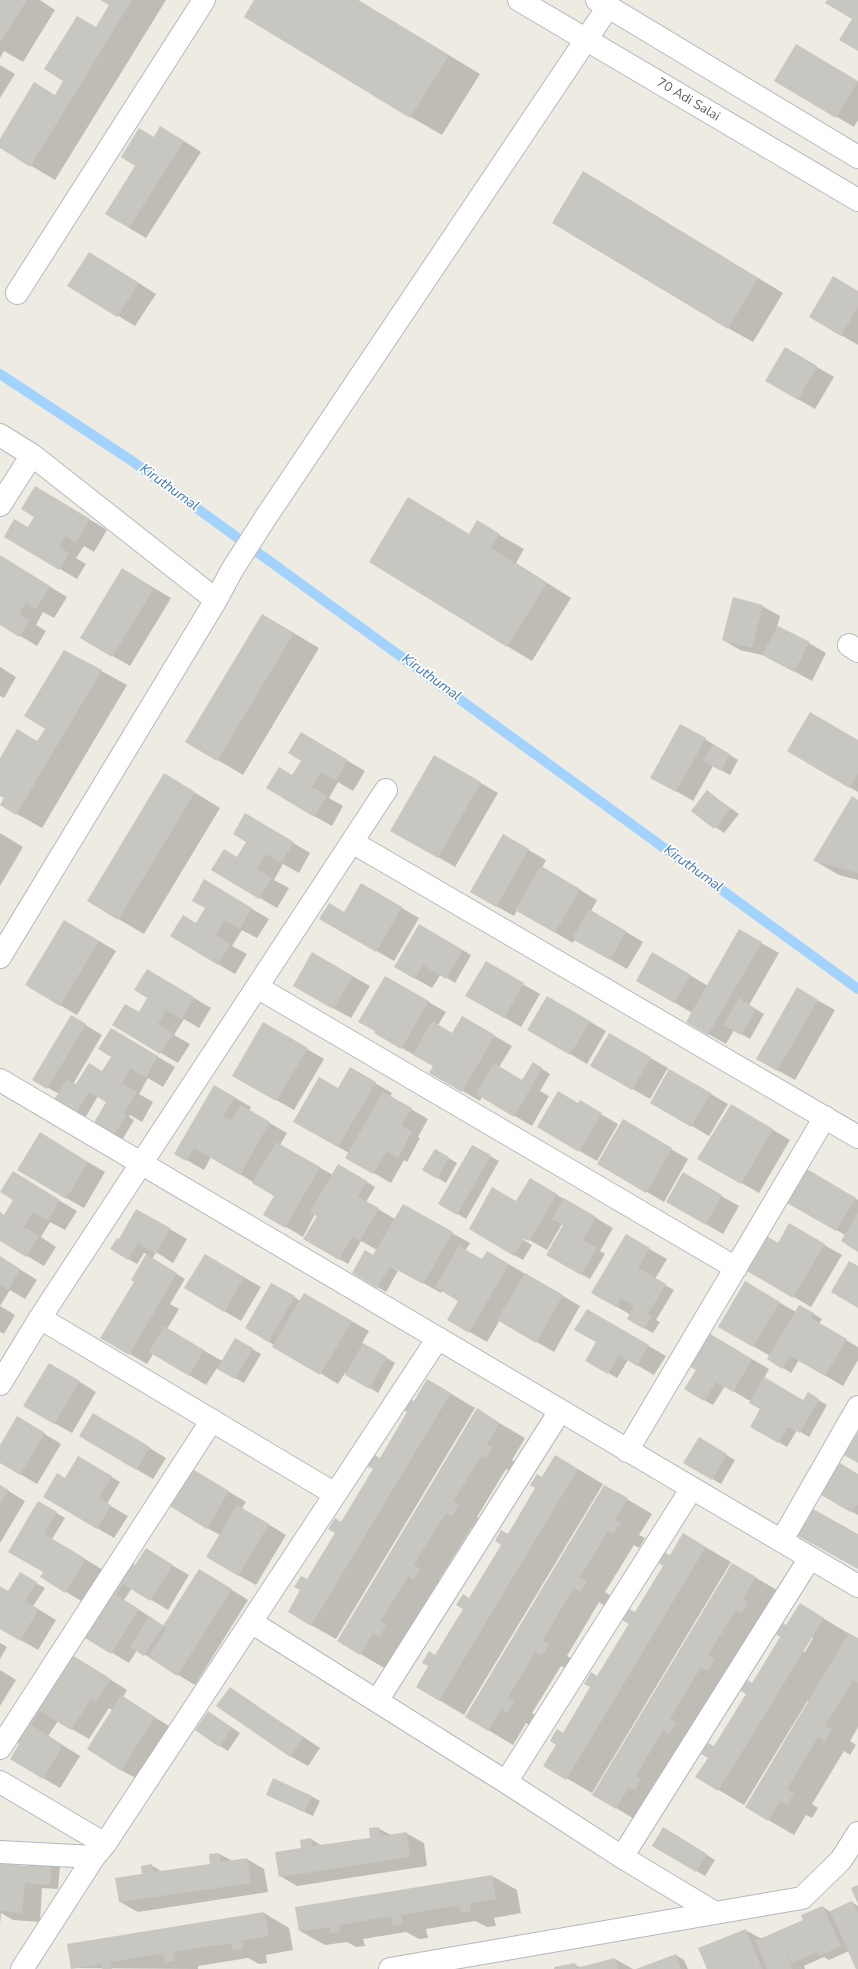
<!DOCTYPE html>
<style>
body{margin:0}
canvas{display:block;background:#edebe2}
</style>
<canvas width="858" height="1969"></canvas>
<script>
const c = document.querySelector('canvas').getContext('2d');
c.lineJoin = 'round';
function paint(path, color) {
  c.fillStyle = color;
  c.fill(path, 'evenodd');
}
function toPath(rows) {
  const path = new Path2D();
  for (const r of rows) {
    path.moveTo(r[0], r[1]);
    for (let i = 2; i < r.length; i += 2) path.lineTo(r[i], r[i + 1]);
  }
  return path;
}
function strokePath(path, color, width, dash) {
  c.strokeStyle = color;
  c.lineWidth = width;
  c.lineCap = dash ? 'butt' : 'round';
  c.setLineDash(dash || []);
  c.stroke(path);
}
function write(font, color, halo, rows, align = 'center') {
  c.font = font + ' "Nunito Sans",sans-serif';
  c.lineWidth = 3.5;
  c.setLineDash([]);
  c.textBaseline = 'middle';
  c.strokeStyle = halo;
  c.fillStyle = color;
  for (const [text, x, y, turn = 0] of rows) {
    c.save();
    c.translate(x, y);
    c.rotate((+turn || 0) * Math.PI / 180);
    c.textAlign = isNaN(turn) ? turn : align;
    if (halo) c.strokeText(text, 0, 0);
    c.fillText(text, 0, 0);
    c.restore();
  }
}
paint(toPath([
 [0,0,40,0,55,10,23,62,4,51,0,58],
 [102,0,166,0,55,180,0,147,0,140,56,96,111,5],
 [256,0,358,0,480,74,442,135,411,117],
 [814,55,858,82,858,120,854,127,775,80],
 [0,65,15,74,0,98],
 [178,137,201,152,146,238,129,228,137,165,154,138],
 [608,187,783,293,753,342,728,328],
 [107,263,156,294,135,326,69,286],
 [858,292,858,345,841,335],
 [786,349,834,377,815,409,767,381],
 [53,497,107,530,94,552,84,546,76,558,86,564,77,579,5,536,29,528],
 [477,522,524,549,516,563,571,598,532,661,507,646,469,535],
 [0,556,67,597,54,618,43,612,36,625,46,631,37,646,0,624],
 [139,579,171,598,130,666,82,638],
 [762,606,780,616,776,631,809,643,826,653,812,681,766,656,740,650,723,640],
 [287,629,319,648,243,775,186,741],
 [65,651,127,685,42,828,1,805,5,798,0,795,0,760,38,742,46,728],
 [0,667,16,677,4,698,0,696],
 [705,739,738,760,730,775,713,766,693,801,652,777],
 [858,741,858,792,788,751],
 [318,743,365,771,353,791,338,782,329,798,343,806,332,826,314,816,293,776],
 [434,756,498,793,455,867,392,830],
 [189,789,220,808,144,934,88,901],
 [708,792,739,814,724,833,693,811],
 [858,801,858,880,839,875,815,861],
 [263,825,310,853,299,873,283,864,274,880,289,888,277,908,213,870,238,858],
 [0,833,23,847,0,886],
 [504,836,546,860,542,868,597,900,591,911,643,942,627,969,575,939,573,943,517,910,514,916,471,892],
 [361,884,419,918,394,961,321,919,344,913],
 [222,891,269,919,257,938,242,930,232,946,247,954,235,974,218,964,196,924],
 [419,925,471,955,455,983,441,974,432,988,395,967],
 [82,931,116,951,77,1015,60,1005],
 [740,931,779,953,749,1005,764,1014,750,1039,734,1030,726,1044,687,1022,692,1013,637,980,653,953,708,986],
 [313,954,370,986,351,1018,294,986],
 [486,963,540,994,521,1027,467,996],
 [385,977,446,1012,438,1025,452,1034,462,1017,512,1046,499,1067,527,1084,533,1063,550,1074,540,1091,549,1096,532,1126,482,1097,480,1101,430,1072,434,1066,375,1033],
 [164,980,211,1008,199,1028,184,1019,174,1035,190,1044,178,1063,113,1025,139,1014],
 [797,989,835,1010,795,1080,757,1059],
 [547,997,606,1031,587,1064,528,1029],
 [71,1016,102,1035,73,1084,76,1085,103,1072,128,1039,175,1067,163,1087,148,1078,139,1094,153,1102,142,1122,130,1115,129,1117,134,1120,121,1142,93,1125,107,1102,98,1096,85,1118,55,1100,59,1094,33,1079],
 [264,1024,324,1059,294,1110,234,1076],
 [609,1034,668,1068,650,1099,591,1065],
 [351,1069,392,1093,390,1097,428,1119,418,1137,420,1138,407,1162,404,1160,391,1183,346,1157,349,1153,295,1122,339,1089],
 [669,1070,728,1104,709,1136,651,1102],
 [215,1086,251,1107,249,1111,287,1133,280,1145,333,1175,338,1165,375,1187,366,1202,395,1219,403,1206,470,1243,465,1251,482,1261,488,1252,580,1306,554,1352,500,1320,487,1342,449,1320,459,1301,442,1291,441,1293,379,1258,378,1259,398,1271,386,1292,353,1273,374,1257,377,1250,361,1241,348,1264,304,1239,318,1216,315,1214,303,1237,264,1214,275,1195,211,1157,204,1170,176,1154],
 [579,1105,597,1112,618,1124,597,1161,538,1127],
 [731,1105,790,1140,759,1193,698,1158],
 [623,1121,688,1159,664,1202,598,1163],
 [57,1144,105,1172,84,1208,66,1198],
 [472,1146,499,1161,466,1219,440,1203],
 [435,1150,457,1163,446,1183,424,1170],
 [802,1167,858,1200,858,1251,845,1235,784,1199],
 [683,1174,739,1206,723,1234,667,1201],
 [530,1179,613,1228,600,1251,605,1254,590,1279,547,1255,564,1225,562,1224,547,1250,511,1230,510,1232,532,1245,523,1260,470,1229,517,1203],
 [30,1183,77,1211,65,1230,50,1222,41,1237,56,1247,44,1266,0,1240,0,1213,5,1216],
 [137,1210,187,1239,173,1263,156,1252,152,1259,185,1279,170,1304,179,1309,167,1329,222,1361,235,1339,261,1354,244,1383,217,1368,206,1385,153,1354,147,1364,102,1338,152,1293,133,1280,147,1254,144,1253,137,1264,111,1249,119,1240],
 [789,1225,842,1255,811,1307,748,1270,778,1244],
 [626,1236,667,1259,655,1279,674,1290,656,1320,660,1322,653,1333,628,1319,631,1315,593,1293],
 [205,1255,261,1287,241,1321,185,1288],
 [0,1257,37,1280,25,1299,10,1290,0,1306,15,1315,4,1334,0,1332],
 [745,1283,796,1312,800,1306,814,1314,822,1319,819,1324,858,1347,858,1360,843,1386,799,1360,791,1373,769,1359,770,1356,719,1326],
 [272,1284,301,1301,305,1294,369,1331,362,1343,395,1363,378,1393,345,1373,338,1384,246,1328],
 [587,1310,666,1356,654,1375,628,1360,617,1378,586,1360,597,1342],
 [702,1330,769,1369,764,1378,804,1401,808,1394,827,1405,809,1437,797,1430,787,1447,751,1426,760,1410,789,1427,790,1425,725,1386,713,1405,685,1389,696,1371],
 [67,1374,96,1392,72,1433,54,1423],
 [428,1380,475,1408,336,1639,311,1625,307,1580],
 [477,1410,525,1438,512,1460,517,1463,511,1472,506,1469,477,1517,483,1520,477,1530,472,1527,439,1580,445,1584,439,1594,433,1590,386,1669,338,1641],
 [111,1424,166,1458,153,1479,136,1469],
 [35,1428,61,1444,37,1484,0,1462,0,1447],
 [699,1439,735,1460,721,1484,685,1463],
 [556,1456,603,1484,464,1715,439,1700,435,1656],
 [79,1457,120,1482,107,1504,128,1516,114,1538,97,1528],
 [858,1475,858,1515,817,1492],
 [203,1476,246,1502,242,1508,286,1535,256,1585,238,1575,220,1535,207,1528],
 [0,1486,25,1501,0,1543],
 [605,1486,652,1514,639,1535,645,1538,639,1548,634,1545,605,1592,611,1596,605,1606,599,1602,567,1656,573,1660,567,1669,561,1666,532,1713,538,1717,532,1726,526,1723,513,1745,488,1730],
 [39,1503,65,1518,52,1539,103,1570,83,1602,41,1577,44,1572],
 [683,1534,731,1562,592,1793,544,1765],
 [163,1560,189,1575,168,1610,132,1588,124,1600,164,1626,216,1580,248,1600,195,1685,137,1650,129,1663,78,1632,136,1566],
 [733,1564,780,1592,641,1823,616,1808],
 [20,1574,45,1588,33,1606,56,1620,38,1650,0,1628,0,1587,9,1592],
 [801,1605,858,1639,858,1727,850,1741,856,1745,850,1755,844,1751,812,1804,818,1808,812,1818,806,1815,794,1835,746,1807,809,1701,808,1700,744,1805,697,1777],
 [811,1637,813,1638,805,1652,802,1652],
 [0,1643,7,1647,0,1659],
 [81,1661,127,1690,123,1697,172,1728,139,1780,121,1770,112,1710,109,1708,89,1739,58,1721,48,1736,80,1756,60,1788,43,1778,21,1744,10,1737],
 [0,1670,16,1680,0,1706],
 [230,1688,320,1748,308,1766,290,1756],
 [209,1712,240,1733,228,1751,220,1746],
 [267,1795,311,1796,320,1801,313,1816],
 [378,1828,391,1835,406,1833,424,1843,427,1866,297,1886,280,1876,311,1839,322,1846,371,1838],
 [672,1833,715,1860,705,1876,653,1845],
 [219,1854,233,1861,247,1859,264,1869,268,1892,138,1912,120,1902,151,1865,163,1872,211,1865,210,1855],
 [51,1861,60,1866,58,1889,42,1888,40,1922,13,1920,1,1913,0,1925,0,1864,26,1867],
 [492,1876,517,1890,521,1913,494,1918,496,1926,487,1927,475,1921,426,1929,428,1938,419,1939,406,1932,363,1939,365,1946,356,1947,347,1942,325,1945,300,1931,296,1908],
 [852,1902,858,1906,858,1969,849,1951,829,1960,824,1957,804,1966,805,1969,708,1969,745,1930,762,1939,805,1921,823,1907,831,1912],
 [264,1913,289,1928,293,1950,266,1955,267,1963,259,1964,248,1958,198,1966,198,1969,72,1968],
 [676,1955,684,1960,688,1969,638,1969],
 [615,1959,633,1969,555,1969,574,1964,581,1968]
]), '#0003');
strokePath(toPath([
 [0,374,132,461,858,989]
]), '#a2d3fe', 10);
paint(toPath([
 [0,0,27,0,0,43],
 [100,0,132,0,30,167,0,148,0,139,34,82,55,95,63,81,44,69,77,16,96,27,109,5],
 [254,0,358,0,449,55,410,118,244,17],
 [827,0,858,0,858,51,839,40,852,19,825,3],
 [796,44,858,81,836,118,774,81],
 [160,126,184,141,129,228,105,214,135,166,121,157,139,128,154,137],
 [583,171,758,278,728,329,552,223],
 [89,252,139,283,117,317,67,286],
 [833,276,858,291,858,307,841,336,809,317],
 [785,347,817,366,798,400,765,381],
 [35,486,90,519,76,543,66,536,59,547,69,553,59,570,4,537,14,519,28,527,34,517,21,509],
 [408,497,469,534,477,520,500,534,491,548,547,583,507,647,369,562],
 [0,555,50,586,36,609,26,603,19,614,30,620,19,637,0,625],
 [122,568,154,588,112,657,80,638],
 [733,597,763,605,752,648,722,640],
 [262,614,294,633,217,761,185,742],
 [778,626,810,642,794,672,762,655],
 [64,650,102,670,16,815,0,805,4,798,0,796,0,758,17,729,37,741,45,729,24,716],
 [810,712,858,740,858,774,849,788,787,751],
 [680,724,706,738,676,792,650,778],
 [301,732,348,760,336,781,321,772,312,787,327,796,314,817,266,788,279,767,292,775,301,761,288,753],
 [713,744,730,754,721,771,703,761],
 [434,755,481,782,438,858,390,831],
 [164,773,195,792,118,920,87,901],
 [707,790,731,809,714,829,691,811],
 [852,796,858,800,858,873,813,861],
 [245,813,294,842,281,863,266,854,257,869,272,878,259,899,211,870,224,849,237,857,246,842,233,834],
 [503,834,529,849,496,907,470,892],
 [541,866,580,889,555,933,515,910],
 [204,879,252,908,240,929,224,920,216,935,230,944,218,965,170,936,183,915,196,923,205,908,192,901],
 [361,883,402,907,376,952,319,919,329,903,344,912],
 [589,909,626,931,610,960,572,939],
 [64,920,99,941,60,1006,25,985],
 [419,924,463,950,446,979,423,965,415,979,394,967],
 [739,929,762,942,708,1035,686,1022],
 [312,952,353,976,333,1009,293,986],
 [652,952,691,975,674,1003,636,981],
 [486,961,524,983,504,1018,465,996],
 [147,969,194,997,182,1019,166,1010,158,1024,173,1033,160,1054,112,1025,125,1004,139,1012,147,998,134,990],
 [385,976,429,1001,401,1049,374,1033,375,1031,358,1022],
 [797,987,818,1000,777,1071,756,1059],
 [547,996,590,1021,570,1055,527,1030],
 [739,998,756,1009,741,1035,723,1025],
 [71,1015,86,1024,47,1089,32,1080],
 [462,1016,495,1035,462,1092,429,1073,433,1066,413,1055,432,1021,452,1033],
 [263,1022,308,1048,276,1101,232,1076],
 [111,1028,158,1056,146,1078,130,1068,122,1083,137,1092,124,1113,127,1114,112,1138,92,1126,106,1102,89,1092,76,1114,54,1100,67,1079,76,1084,89,1063,102,1071,111,1057,98,1049],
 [609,1033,651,1057,632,1090,590,1066],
 [533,1062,542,1068,514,1117,476,1094,494,1063,522,1080],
 [350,1067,376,1082,338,1147,293,1122,319,1077,338,1088],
 [669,1069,711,1093,691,1127,650,1103],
 [214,1085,235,1097,223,1116,231,1120,241,1105,270,1122,240,1175,194,1148,186,1161,174,1154],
 [558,1091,578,1103,580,1100,602,1113,579,1152,537,1127],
 [383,1092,412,1108,401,1125,412,1132,398,1158,387,1151,373,1174,345,1158],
 [731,1104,773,1129,741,1184,697,1159],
 [623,1119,672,1148,646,1193,597,1164],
 [40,1132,88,1162,66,1199,17,1170],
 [276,1142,320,1167,285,1228,263,1215,274,1196,252,1183],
 [472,1145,491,1155,457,1215,438,1204],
 [435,1149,449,1157,437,1179,422,1170],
 [338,1164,367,1181,358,1197,379,1208,360,1241,352,1237,339,1260,303,1239,317,1216,310,1212],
 [802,1166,856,1198,836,1231,782,1200],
 [13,1171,60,1200,48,1221,33,1212,24,1227,39,1236,26,1257,0,1241,0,1212,4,1215,13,1200,0,1192],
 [683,1172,722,1195,706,1225,666,1202],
 [530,1178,557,1194,529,1241,524,1239,514,1256,469,1229,492,1187,516,1201],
 [564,1198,596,1217,583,1240,597,1248,581,1275,546,1255,563,1225,552,1219],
 [403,1204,453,1232,423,1284,390,1266,377,1288,352,1273,365,1250,373,1255],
 [136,1209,170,1228,156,1254,138,1243,128,1260,110,1249,117,1238,119,1239],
 [858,1212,858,1252,841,1241],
 [789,1223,825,1244,793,1298,747,1271,767,1236,778,1243],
 [626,1234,650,1248,638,1268,666,1284,648,1314,652,1316,644,1329,627,1319,634,1306,621,1298,616,1307,591,1293],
 [459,1246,482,1259,487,1251,509,1264,469,1333,447,1320,458,1301,435,1287],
 [146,1254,177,1273,129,1355,100,1338,134,1282,131,1280],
 [205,1254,244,1277,224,1312,184,1288],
 [0,1256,20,1269,8,1290,0,1285],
 [849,1261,858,1266,858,1308,831,1292],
 [525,1273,563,1295,536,1343,497,1320],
 [745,1281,780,1302,753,1347,718,1327],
 [271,1283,295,1296,268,1342,245,1328],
 [304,1293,352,1321,320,1375,272,1347],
 [799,1305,814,1313,811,1318,847,1339,825,1376,790,1356,782,1369,767,1359],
 [587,1309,649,1345,637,1366,619,1355,608,1374,585,1361,596,1342,574,1330],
 [164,1326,204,1350,189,1376,149,1352],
 [702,1329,752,1359,733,1392,716,1382,704,1401,684,1389,696,1370,682,1362],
 [235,1338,253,1348,235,1379,217,1369],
 [363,1343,387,1357,369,1389,345,1375],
 [49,1363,80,1381,54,1424,23,1406],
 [764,1377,803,1400,808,1392,819,1399,800,1433,788,1426,778,1443,750,1427,760,1409,749,1403],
 [427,1379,451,1393,311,1626,288,1612,300,1590,294,1587,301,1576,307,1579,335,1533,328,1529,335,1518,341,1522,373,1469,367,1466,373,1454,380,1458,407,1412,402,1409,409,1398,414,1401],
 [477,1408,500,1423,487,1444,493,1447,486,1459,481,1456,453,1502,459,1505,452,1516,446,1513,414,1564,420,1569,414,1580,408,1576,380,1622,386,1625,379,1637,373,1633,360,1655,337,1641],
 [93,1413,150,1447,136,1470,79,1436],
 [17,1416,45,1433,20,1475,0,1463,0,1445],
 [858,1432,858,1463,844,1455],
 [699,1437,727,1454,712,1480,683,1463],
 [555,1455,578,1469,439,1701,416,1687,428,1666,422,1663,429,1651,435,1655,463,1609,456,1605,463,1594,469,1598,501,1545,495,1541,501,1530,508,1534,535,1488,530,1485,537,1474,542,1477],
 [78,1456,112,1476,99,1498,111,1505,97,1529,43,1497,57,1473,65,1478],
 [835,1460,858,1474,858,1506,856,1505,852,1513,816,1492],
 [186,1465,229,1491,207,1529,163,1502],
 [0,1485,9,1490,0,1504],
 [604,1485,628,1498,615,1520,621,1523,614,1534,608,1531,580,1577,587,1581,580,1592,574,1588,542,1641,549,1644,542,1656,535,1652,508,1698,514,1701,507,1713,501,1709,488,1731,465,1717],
 [38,1501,57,1512,44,1534,86,1559,65,1593,40,1577,43,1572,8,1552],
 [804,1504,858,1534,858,1569,789,1531],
 [237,1505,269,1524,238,1576,206,1557],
 [683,1533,706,1547,566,1780,543,1766,556,1745,550,1741,557,1729,563,1733,590,1687,584,1684,591,1672,597,1676,629,1624,622,1620,629,1609,635,1612,663,1566,658,1563,664,1552,670,1555],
 [146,1548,173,1565,150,1601,123,1584,116,1595,139,1609,111,1654,77,1633,124,1558,135,1565],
 [732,1563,756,1577,743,1598,748,1602,742,1613,736,1610,708,1655,714,1659,708,1671,701,1667,670,1719,676,1722,669,1734,663,1730,636,1776,641,1779,635,1791,629,1787,616,1809,592,1795],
 [199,1569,232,1589,177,1676,148,1657,167,1628,163,1626],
 [20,1572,37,1582,25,1601,39,1609,20,1641,0,1629,0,1586,8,1591],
 [800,1603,824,1618,718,1791,695,1777,708,1758,701,1754,708,1743,714,1746,746,1694,739,1690,746,1679,752,1683,780,1637,774,1633,781,1622,786,1625],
 [149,1616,163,1626,144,1656,130,1647],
 [849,1633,858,1638,858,1683,853,1680,825,1726,832,1730,825,1741,818,1737,787,1789,794,1793,787,1805,780,1801,768,1821,745,1807],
 [64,1650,111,1679,96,1702,91,1699,71,1730,40,1711,31,1725,63,1745,43,1779,10,1759,19,1744,9,1737],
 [230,1687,303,1738,290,1757,216,1706],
 [121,1695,155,1717,121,1771,87,1749],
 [208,1711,232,1728,219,1747,195,1730],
 [273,1778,312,1796,304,1812,266,1795],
 [379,1827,381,1836,407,1832,410,1857,279,1877,275,1852,301,1848,300,1840,311,1838,312,1846,370,1838,369,1828],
 [663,1827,707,1854,696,1872,652,1846],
 [219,1853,221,1862,247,1858,251,1883,119,1902,115,1878,142,1874,141,1866,152,1864,153,1872,210,1864,209,1854],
 [27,1859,52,1860,50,1885,25,1883,22,1913,0,1911,0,1863,26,1866],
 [492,1875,496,1899,470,1903,471,1911,461,1913,459,1905,401,1915,403,1924,393,1926,391,1916,339,1925,340,1932,330,1933,330,1927,299,1931,295,1907],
 [858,1885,858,1904,851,1888],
 [852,1901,858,1914,858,1969,856,1969,830,1911],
 [823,1906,841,1946,819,1956,818,1952,791,1963,784,1949,792,1969,767,1969,755,1941,803,1920,801,1915],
 [264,1912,269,1936,241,1941,243,1949,233,1950,231,1943,173,1952,175,1961,165,1963,163,1953,110,1962,112,1969,102,1969,102,1964,71,1969,67,1944],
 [746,1929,762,1969,707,1969,698,1948],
 [676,1954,681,1969,636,1969],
 [615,1958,618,1969,554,1969,554,1967,575,1963,576,1968]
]), '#c8c6c0');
const street = toPath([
 [17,293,204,0],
 [0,435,32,455,216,600],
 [0,505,32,455],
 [849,645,858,651],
 [352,842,858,1137],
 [0,957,216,600,232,570,266,517,608,7],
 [257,987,736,1268],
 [0,1080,858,1586],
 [40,1318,335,1494],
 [0,1384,40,1318,386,790],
 [627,1451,825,1117],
 [782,1540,858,1407],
 [251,1622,506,1782,622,1857,715,1913],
 [377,1701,560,1411],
 [0,1748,212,1420],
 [0,1782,105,1844],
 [506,1782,692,1488],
 [0,1852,94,1857],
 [622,1857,810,1558],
 [22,1969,94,1857,105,1844,438,1338],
 [390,1969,802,1898,841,1860,858,1833]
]);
const secondary = toPath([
 [519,0,858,200],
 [597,0,858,157]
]);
strokePath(street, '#b5b8bd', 24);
strokePath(secondary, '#b6b9bf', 24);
strokePath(street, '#fff', 22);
strokePath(secondary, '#fff', 22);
write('13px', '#5b5e63', '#fff', [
 ["70 Adi Salai",688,100,31]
]);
write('italic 14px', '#4179b9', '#fff', [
 ["Kiruthumal",169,488,36],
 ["Kiruthumal",431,678,36],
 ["Kiruthumal",693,869,36]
]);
</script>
